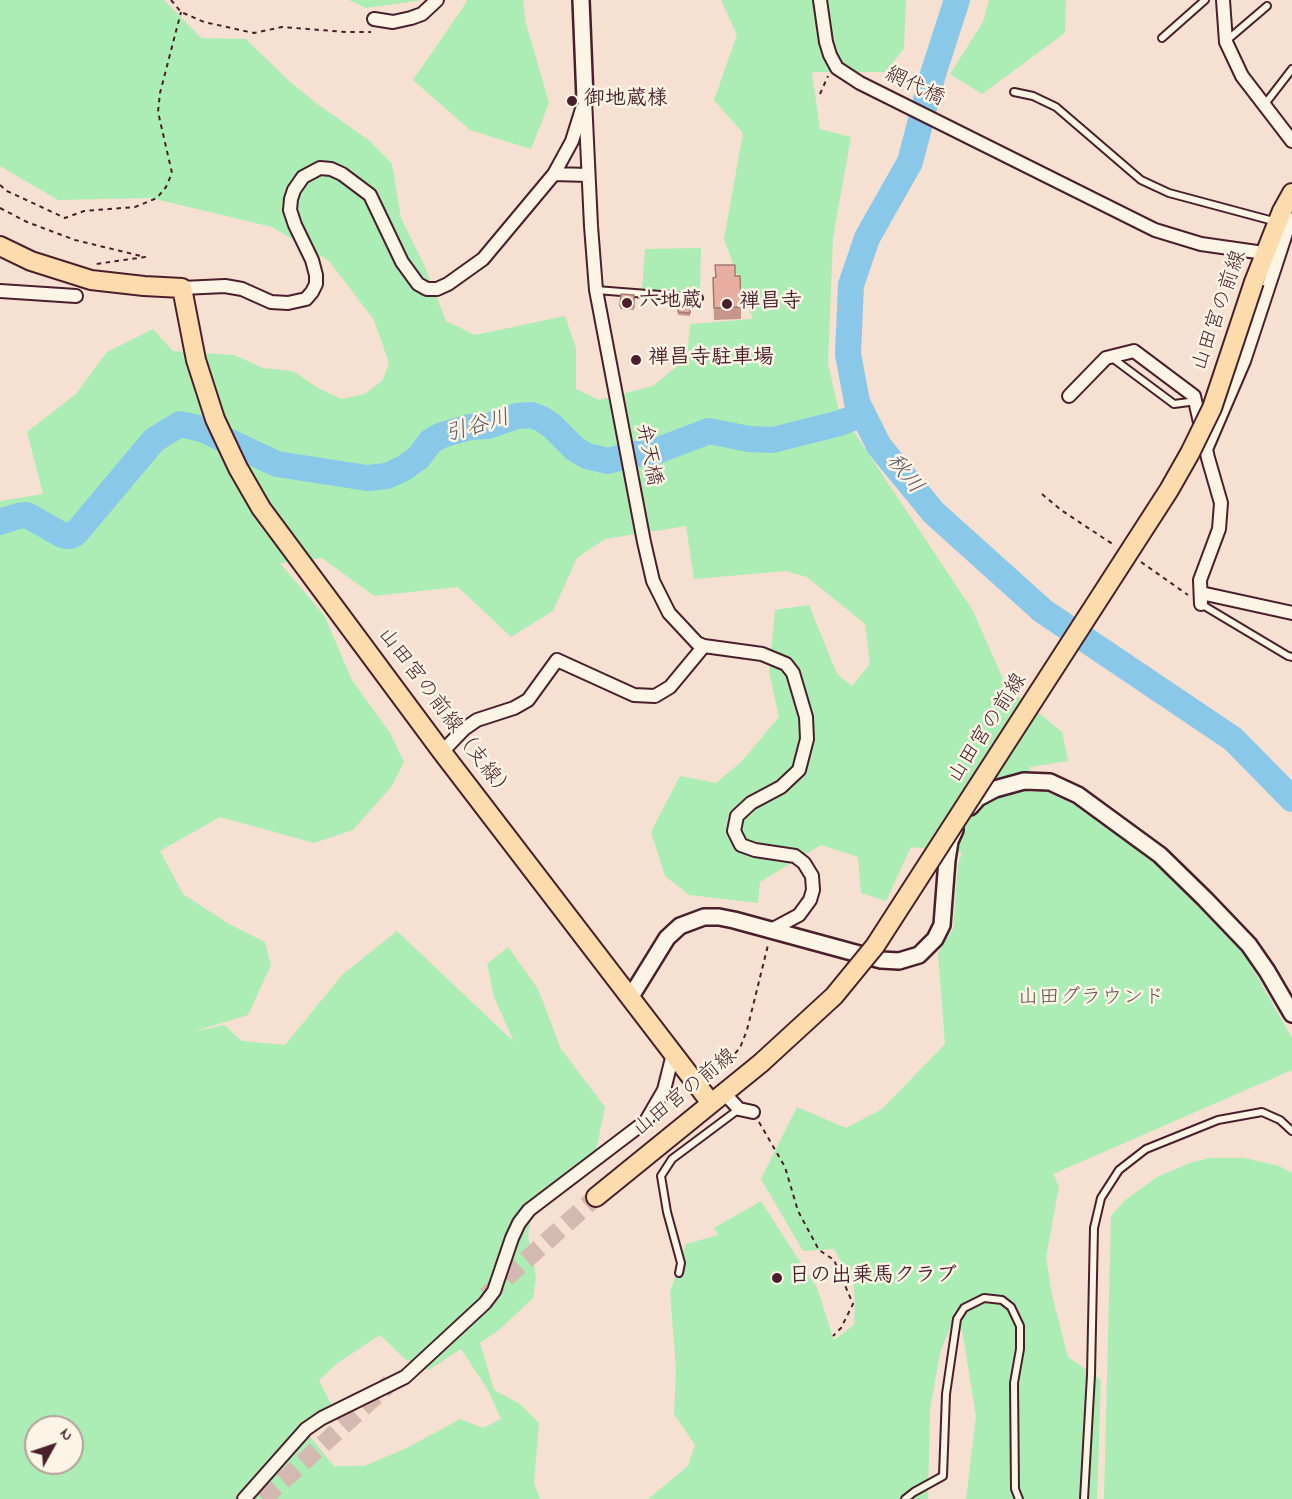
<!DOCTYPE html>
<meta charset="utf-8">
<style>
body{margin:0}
#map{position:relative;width:1292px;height:1499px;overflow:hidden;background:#f6e0d1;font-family:"Indie Flower",sans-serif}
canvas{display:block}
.north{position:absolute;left:24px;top:1415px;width:60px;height:60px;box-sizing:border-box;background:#fcf5e5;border:2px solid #b59f9b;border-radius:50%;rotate:50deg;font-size:16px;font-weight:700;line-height:24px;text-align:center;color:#4a1f2b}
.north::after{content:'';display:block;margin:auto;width:21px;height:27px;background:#4a1f2b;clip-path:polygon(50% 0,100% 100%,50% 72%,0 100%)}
</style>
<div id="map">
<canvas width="1292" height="1499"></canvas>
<div class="north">N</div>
</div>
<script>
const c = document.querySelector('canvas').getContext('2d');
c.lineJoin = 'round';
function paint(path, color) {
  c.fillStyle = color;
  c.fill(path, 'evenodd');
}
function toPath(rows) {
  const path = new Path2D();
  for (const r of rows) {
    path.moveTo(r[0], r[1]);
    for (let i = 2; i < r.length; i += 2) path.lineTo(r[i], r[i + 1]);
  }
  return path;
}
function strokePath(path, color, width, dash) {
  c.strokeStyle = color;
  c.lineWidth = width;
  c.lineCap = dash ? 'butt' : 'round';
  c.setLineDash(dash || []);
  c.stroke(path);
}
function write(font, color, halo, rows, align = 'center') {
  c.font = font + ' "Indie Flower","Klee One",sans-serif';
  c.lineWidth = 5;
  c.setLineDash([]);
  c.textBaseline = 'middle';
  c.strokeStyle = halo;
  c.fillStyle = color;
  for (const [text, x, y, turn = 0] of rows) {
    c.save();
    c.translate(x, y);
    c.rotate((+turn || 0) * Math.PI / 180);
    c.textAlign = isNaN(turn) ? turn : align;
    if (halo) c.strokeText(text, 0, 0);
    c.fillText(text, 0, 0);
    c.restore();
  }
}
paint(toPath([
 [0,0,164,0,201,38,246,39,288,80,316,103,370,141,392,164,401,218,425,267,446,321,475,335,565,316,576,348,576,389,599,400,653,386,687,358,690,324,753,319,724,239,743,133,714,100,737,35,721,0,906,0,904,48,886,72,812,72,820,129,851,137,833,238,828,364,838,408,973,611,1006,686,1062,732,1068,761,1030,767,1029,792,1044,791,1062,798,1087,812,1130,841,1176,881,1240,946,1292,1038,1292,1070,1053,1174,1059,1186,1046,1258,1052,1295,1068,1357,1101,1380,1097,1499,966,1499,976,1416,962,1330,952,1323,940,1353,930,1410,928,1499,648,1499,688,1466,695,1445,674,1414,676,1370,670,1292,686,1244,718,1235,714,1228,761,1201,817,1288,834,1340,854,1325,855,1302,853,1283,834,1249,803,1251,761,1179,797,1107,846,1128,882,1109,945,1044,938,953,953,929,958,864,962,852,911,847,886,901,861,893,858,857,821,845,760,882,758,903,689,895,665,876,651,832,680,776,716,783,742,761,779,717,769,671,775,610,809,605,837,674,852,686,870,664,865,624,807,577,786,571,694,579,686,526,605,539,577,558,553,611,511,637,458,587,374,596,322,558,280,563,324,615,352,680,390,733,404,762,392,786,353,830,314,843,220,817,160,851,183,894,229,924,265,942,271,965,248,1015,192,1032,224,1025,242,1041,285,1045,343,974,397,931,514,1042,494,997,487,964,508,947,538,989,561,1049,605,1107,596,1151,532,1216,528,1235,536,1278,533,1298,499,1330,480,1343,494,1390,520,1404,539,1423,534,1483,540,1499,0,1499,0,501,43,494,27,432,76,394,107,352,153,329,173,351,234,355,263,368,293,371,318,388,341,399,365,394,383,380,389,363,374,320,329,261,272,227,151,198,58,200,0,166],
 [380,1335,405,1359,429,1370,461,1349,488,1390,501,1419,483,1428,460,1419,407,1448,364,1466,334,1466,303,1428,332,1406,319,1380,339,1362],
 [36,1427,72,1427,72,1463,36,1463],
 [349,0,423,0,366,8],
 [468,0,523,0,526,23,549,103,531,149,470,130,413,80],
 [989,0,1066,0,1065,33,982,94,950,74,983,22],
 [701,248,700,295,642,291,645,249],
 [1209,1158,1245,1158,1279,1166,1292,1173,1292,1499,1104,1499,1111,1216,1124,1201,1157,1177,1190,1163]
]), '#acedb5');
strokePath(toPath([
 [957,0,933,74,910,162,867,238,851,285,848,354,857,402,879,446,934,513,1043,611,1233,739,1292,799],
 [0,522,18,516,27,515,62,535,70,536,76,533,154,440,180,424,202,429,277,464,367,478,387,476,404,468,418,458,431,441,442,435,470,427,488,426,517,416,531,415,542,419,552,426,575,449,587,456,608,461,634,454,651,453,709,431,749,439,773,440,840,423,863,414]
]), '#8ac8ea', 26);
strokePath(toPath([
 [486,1296,596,1197],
 [263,1499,390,1383]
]), '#d4b9b0', 18, [18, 9]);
const service = toPath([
 [1162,38,1205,0],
 [1226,41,1267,6],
 [1014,92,1033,96,1056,107,1141,180,1169,193,1277,222],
 [1265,104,1292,69],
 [596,290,699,298],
 [1111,357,1174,404,1189,402,1194,397],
 [1201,604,1288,656,1292,657],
 [679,1273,681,1263,667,1212,661,1176,672,1159,739,1109],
 [905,1499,914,1492,943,1476,946,1394,957,1319,964,1308,984,1298,1002,1300,1011,1307,1020,1326,1020,1349,1014,1383,1015,1489,1019,1499],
 [1084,1499,1091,1375,1094,1228,1101,1198,1119,1170,1146,1149,1218,1120,1262,1112,1280,1120,1292,1131]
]);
const minor = toPath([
 [820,0,826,42,830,55,837,68,860,83,1155,230,1201,244,1264,253],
 [1223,0,1226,42,1242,76,1292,141],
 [374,19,393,22,411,18,422,14,437,0],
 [585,99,591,226,596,290,644,542,653,581,669,613,697,643,704,646,762,654,786,664,793,673,806,717,807,739,799,770,781,787,751,803,737,816,734,831,741,845,755,850,795,856,804,863,812,876,813,890,810,900,799,915,771,930],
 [554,174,588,175],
 [182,288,225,286,242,289,271,302,288,303,306,299,312,292,316,284,316,275,312,260,295,225,290,210,291,199,294,190,303,177,320,168,331,169,342,174,370,195,402,262,418,284,427,289,437,289,448,284,483,259,554,174,572,141,582,109],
 [0,291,76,296],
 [1069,396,1106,358,1134,351,1194,396,1208,458,1221,503,1219,529,1200,580,1201,604],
 [1207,447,1244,361,1275,267,1290,221,1282,211],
 [1201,593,1292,613],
 [442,752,464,729,477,720,514,708,528,700,557,660,634,695,655,696,670,687,704,646],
 [724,1093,739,1109,753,1112],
 [244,1499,306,1429,322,1418,405,1377,485,1303,494,1291,512,1238,519,1223,529,1210,646,1121,664,1090,673,1054]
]);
const tertiary = toPath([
 [581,0,585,99],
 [970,807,978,798,995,789,1024,781,1050,782,1078,795,1160,855,1205,899,1249,945,1267,971,1292,1014],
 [630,998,667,938,680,926,704,917,719,917,734,920,881,960,899,961,919,955,935,939,942,925,947,860,950,841,955,830]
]);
const primary = toPath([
 [0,246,31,261,91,280,144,286,182,288,196,360,215,419,238,468,261,508,442,752,711,1103],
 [1254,282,1282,211,1292,193],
 [596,1197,761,1063]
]);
strokePath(service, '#4a1f2b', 10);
strokePath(minor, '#4a1f2b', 16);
strokePath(tertiary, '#4a1f2b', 20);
strokePath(primary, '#4a1f2b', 22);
strokePath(toPath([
 [171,0,181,12,204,22,254,33,282,27,346,32,371,32],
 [820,94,828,76],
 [0,185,7,191,65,218,84,211,135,207,157,198,166,187,172,173,158,112,160,93,181,12],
 [0,208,27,222,75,240,145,257,96,264],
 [1042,494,1061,510,1114,545],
 [1141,562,1188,595],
 [729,1060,740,1048,747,1030,768,945],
 [759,1122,785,1167,798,1211,819,1250,834,1260,853,1304,841,1328,833,1336]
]), '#4a1f2b', 2, [4.5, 4.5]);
strokePath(service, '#fcf5e5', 6);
strokePath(minor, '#fcf5e5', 12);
strokePath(tertiary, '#fcf5e5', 15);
strokePath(primary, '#fcdcac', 18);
const primaryBridge = toPath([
 [761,1063,834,996,875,946,1169,490,1190,453,1212,408,1254,282]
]);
strokePath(primaryBridge, '#4a1f2b', 22, []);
strokePath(primaryBridge, '#fcdcac', 18);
paint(toPath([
 [735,276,741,307,741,319,714,320,713,278],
 [621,294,634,295,634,310,620,309],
 [679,301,690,302,690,316,678,315]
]), '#c7968a');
const building = toPath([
 [715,265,735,265,735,276,740,276,741,307,714,308,713,278,716,277,715,265],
 [621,294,634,295,634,307,620,306,621,294],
 [679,301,690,302,690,313,678,312,679,301]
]);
paint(building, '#e7aea1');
strokePath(building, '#a27a71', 1.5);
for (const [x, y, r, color] of [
 [572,101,6,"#4a1f2b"],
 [627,303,6,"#4a1f2b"],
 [727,304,6,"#4a1f2b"],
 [636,360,6,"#4a1f2b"],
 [777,1278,6,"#4a1f2b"]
]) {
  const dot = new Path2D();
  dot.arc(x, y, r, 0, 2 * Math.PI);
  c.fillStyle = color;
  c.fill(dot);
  strokePath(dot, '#fcf5e5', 2);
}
write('21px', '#4a1f2b', '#fcf5e5', [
 ["網代橋",914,88,26],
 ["山田宮の前線",1221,311,-71],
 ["弁天橋",647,455,79],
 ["山田宮の前線（支線）",444,715,53],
 ["山田宮の前線",989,729,-57],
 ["山田宮の前線",686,1094,-39]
]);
write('bold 21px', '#4a1f2b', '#fcf5e5', [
 ["御地蔵様",584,101],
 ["六地蔵",639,303],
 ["禅昌寺",739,304],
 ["禅昌寺駐車場",648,360],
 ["日の出乗馬クラブ",789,1278]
], 'left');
write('21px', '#62524e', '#fcf5e5', [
 ["山田グラウンド",1091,1000]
]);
write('italic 22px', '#5d5264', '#fcf5e5', [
 ["引谷川",478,428,-16],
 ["秋川",903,475,51]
]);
</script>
